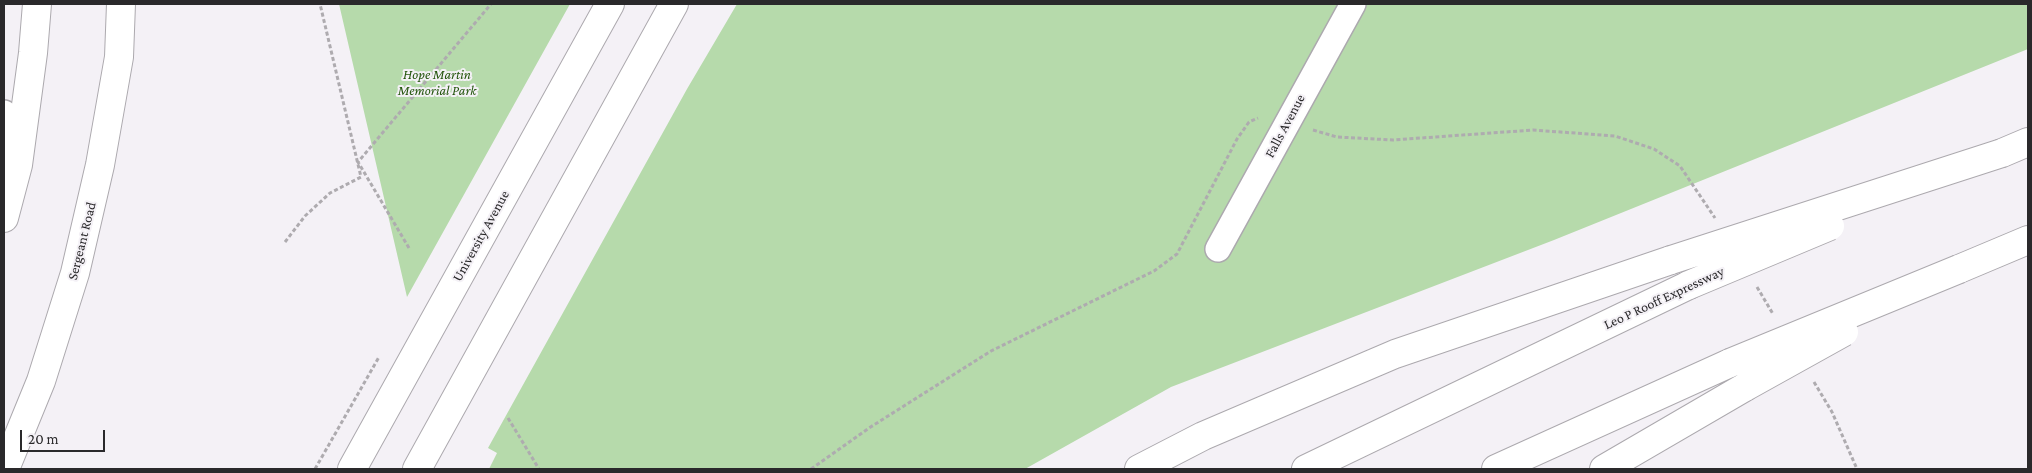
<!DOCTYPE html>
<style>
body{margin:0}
#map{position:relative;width:2032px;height:473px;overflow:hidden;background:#f4f1f6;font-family:"Crimson Pro",serif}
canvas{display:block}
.frame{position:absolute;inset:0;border:5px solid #2a292b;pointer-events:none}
.scale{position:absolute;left:20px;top:430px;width:85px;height:22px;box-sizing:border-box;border:2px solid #2a292b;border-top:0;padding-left:6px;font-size:15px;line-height:18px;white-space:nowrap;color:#2a292b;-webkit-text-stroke:4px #f4f1f6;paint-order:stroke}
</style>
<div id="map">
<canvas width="2032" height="473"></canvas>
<div class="frame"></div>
<div class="scale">20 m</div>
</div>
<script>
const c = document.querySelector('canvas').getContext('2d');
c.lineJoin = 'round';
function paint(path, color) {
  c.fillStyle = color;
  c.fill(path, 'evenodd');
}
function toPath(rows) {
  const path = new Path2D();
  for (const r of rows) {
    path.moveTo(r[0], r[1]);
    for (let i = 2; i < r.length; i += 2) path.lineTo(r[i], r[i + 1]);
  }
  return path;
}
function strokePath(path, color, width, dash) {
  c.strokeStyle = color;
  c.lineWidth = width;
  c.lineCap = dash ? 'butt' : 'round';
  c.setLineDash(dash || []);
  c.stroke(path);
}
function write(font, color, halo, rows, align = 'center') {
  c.font = font + ' "Crimson Pro",serif';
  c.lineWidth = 4;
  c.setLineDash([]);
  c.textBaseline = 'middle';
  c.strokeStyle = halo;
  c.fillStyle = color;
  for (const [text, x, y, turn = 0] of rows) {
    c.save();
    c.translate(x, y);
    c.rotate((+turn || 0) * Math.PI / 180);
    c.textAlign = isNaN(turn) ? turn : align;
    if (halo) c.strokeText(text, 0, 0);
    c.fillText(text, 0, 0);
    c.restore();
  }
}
paint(toPath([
 [339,4,570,4,407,297],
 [737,4,2028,4,2028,49,1554,240,1171,387,1025,469,489,469,497,453,488,448,687,89]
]), '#b6daab');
const street = toPath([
 [4,113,8,119,17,159],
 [1218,249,1353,4]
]);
const primary = toPath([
 [4,218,18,165,33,53,37,4],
 [5,469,41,381,75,273,100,165,119,57,121,4],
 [352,469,610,4],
 [417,469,674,4]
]);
const highway = toPath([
 [2002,153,2028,142],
 [1959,269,2028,240],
 [1139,469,1203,436,1395,354,1671,260],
 [1306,469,1689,285],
 [1496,469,1730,363],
 [1604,469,1745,387]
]);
strokePath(street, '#aca9ae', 28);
strokePath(primary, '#aca9ae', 30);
strokePath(highway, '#aca9ae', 30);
strokePath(toPath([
 [1313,130,1337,137,1393,140,1533,130,1615,136,1654,149,1680,166,1715,218],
 [285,242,305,216,330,193,361,177,320,4],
 [409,248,358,162,491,4],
 [1757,287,1773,314],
 [1814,382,1832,412,1857,469],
 [508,418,539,469],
 [315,469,379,357],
 [811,469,869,428,991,351,1154,271,1177,254,1237,139,1249,122,1258,118]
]), '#aeabaf', 3, [4, 2.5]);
strokePath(street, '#fff', 25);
strokePath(primary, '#fff', 28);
strokePath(highway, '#fff', 28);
const highwayBridge = toPath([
 [1671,260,2002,153],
 [1689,285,1830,226],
 [1730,363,1959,269],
 [1745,387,1844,332]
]);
strokePath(highwayBridge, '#aca9ae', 30, []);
strokePath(highwayBridge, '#fff', 28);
write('italic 14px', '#23550c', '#f4f1f6', [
 ["Hope Martin",437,75],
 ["Memorial Park",437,91]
]);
write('14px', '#2a292b', '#f4f1f6', [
 ["Falls Avenue",1285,126,-62],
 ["University Avenue",481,236,-61],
 ["Sergeant Road",82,241,-76],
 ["Leo P Rooff Expressway",1664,298,-25]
]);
</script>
